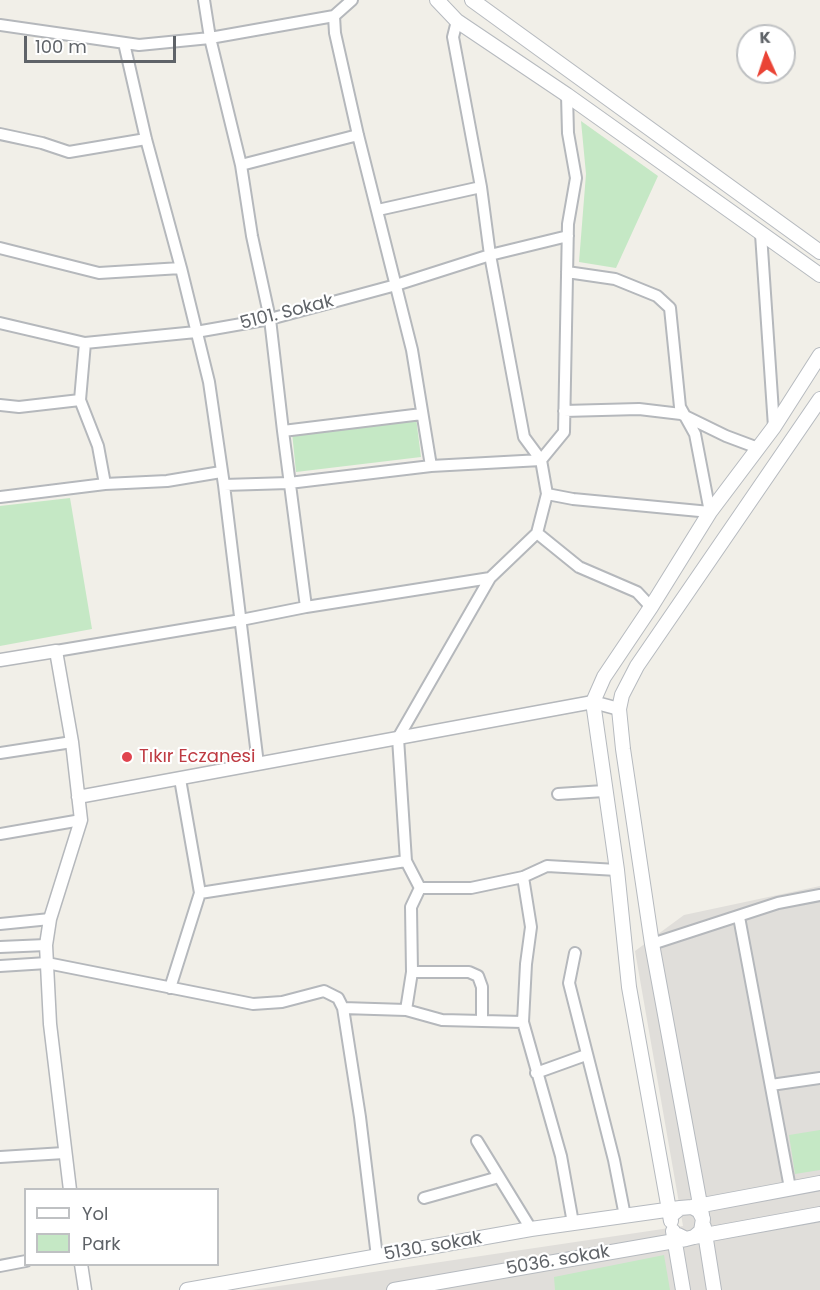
<!DOCTYPE html>
<meta charset="utf-8">
<style>
body{margin:0}
#map{position:relative;width:820px;height:1290px;overflow:hidden;background:#f1efe8;font-family:Poppins,sans-serif}
canvas{display:block}
.legend{position:absolute;left:24px;top:1188px;width:195px;height:78px;box-sizing:border-box;background:#fff;border:2px solid #bfc1c3;margin:0;padding:8px 10px;list-style:none;font-size:18px;color:#5f6368}
.legend li{display:flex;align-items:center;gap:12px;height:30px}
.legend b{width:30px;border:2px solid #bfc1c3}
.north{position:absolute;left:736px;top:24px;width:60px;height:60px;box-sizing:border-box;background:#fff;border:2px solid #bfc1c3;border-radius:50%;rotate:357deg;font-size:16px;font-weight:700;line-height:24px;text-align:center;color:#5f6368}
.north::after{content:'';display:block;margin:auto;width:21px;height:27px;background:#ea4335;clip-path:polygon(50% 0,100% 100%,50% 72%,0 100%)}
.scale{position:absolute;left:24px;top:36px;width:152px;height:27px;box-sizing:border-box;border:3px solid #5f6368;border-top:0;padding-left:8px;font-size:18px;line-height:21px;white-space:nowrap;color:#5f6368;-webkit-text-stroke:4px #fff;paint-order:stroke}
</style>
<div id="map">
<canvas width="820" height="1290"></canvas>
<ul class="legend">
<li><b style="height:8px;background:#fff"></b>Yol</li>
<li><b style="height:16px;background:#c5e8c5"></b>Park</li>
</ul>
<div class="north">K</div>
<div class="scale">100 m</div>
</div>
<script>
const c = document.querySelector('canvas').getContext('2d');
c.lineJoin = 'round';
function paint(path, color) {
  c.fillStyle = color;
  c.fill(path, 'evenodd');
}
function toPath(rows) {
  const path = new Path2D();
  for (const r of rows) {
    path.moveTo(r[0], r[1]);
    for (let i = 2; i < r.length; i += 2) path.lineTo(r[i], r[i + 1]);
  }
  return path;
}
function strokePath(path, color, width, dash) {
  c.strokeStyle = color;
  c.lineWidth = width;
  c.lineCap = dash ? 'butt' : 'round';
  c.setLineDash(dash || []);
  c.stroke(path);
}
function write(font, color, halo, rows, align = 'center') {
  c.font = font + ' Poppins,sans-serif';
  c.lineWidth = 4.5;
  c.setLineDash([]);
  c.textBaseline = 'middle';
  c.strokeStyle = halo;
  c.fillStyle = color;
  for (const [text, x, y, turn = 0] of rows) {
    c.save();
    c.translate(x, y);
    c.rotate((+turn || 0) * Math.PI / 180);
    c.textAlign = isNaN(turn) ? turn : align;
    if (halo) c.strokeText(text, 0, 0);
    c.fillText(text, 0, 0);
    c.restore();
  }
}
paint(toPath([
 [820,886,820,1290,252,1290,683,1226,635,951,684,915]
]), '#e0deda');
paint(toPath([
 [581,121,658,176,616,268,579,262,586,174],
 [416,418,421,457,296,472,292,432],
 [70,498,92,629,0,646,0,506],
 [820,1130,820,1170,795,1174,789,1135],
 [664,1255,670,1290,555,1290,554,1277]
]), '#c5e8c5');
const minor = toPath([
 [204,0,210,38,241,165,252,236,270,319,283,431,306,607],
 [334,16,335,33,358,135,412,350,431,466],
 [457,21,453,37,481,187,490,255,524,437,541,460],
 [0,25,139,45,210,38,334,16,352,0],
 [124,43,146,139,181,268,209,382,224,485,258,764],
 [0,134,42,143,69,152,146,139],
 [241,165,358,135],
 [378,210,481,187],
 [761,234,774,427],
 [0,248,99,273,181,268],
 [0,323,85,343,196,332,270,319,396,285,490,255,568,236],
 [85,343,80,400,98,446,105,484],
 [0,405,19,407,80,400],
 [564,411,639,409,681,414,726,436,758,448],
 [283,431,422,414],
 [224,485,289,483,431,466,541,460],
 [547,494,573,499,710,512,695,434,680,407,670,308,657,296,615,279,567,272],
 [0,497,105,484,167,481,221,472],
 [537,533,579,567,637,592,651,607],
 [490,578,398,738,406,861,420,888,471,888,523,877,547,866,617,870],
 [56,651,241,620,306,607,490,578,537,533,547,494,541,460,564,432,568,224,576,178,568,133,567,95],
 [0,753,72,742],
 [180,779,200,893],
 [558,794,604,791],
 [0,834,81,820],
 [523,877,531,927,526,964,523,1022,561,1156,573,1223],
 [739,917,790,1188],
 [0,924,50,919],
 [652,944,778,903,820,895],
 [0,947,46,945],
 [575,953,569,983,614,1160,625,1216],
 [0,966,47,963,253,1004,282,1002,324,991,338,998,343,1008,360,1117,377,1257],
 [412,972,469,972,478,976,482,987,482,1020],
 [170,988,200,893,406,861],
 [343,1008,406,1010,442,1020,523,1022],
 [406,1010,412,972,411,907,420,888],
 [536,1073,586,1055],
 [771,1085,820,1078],
 [477,1141,531,1229],
 [0,1157,64,1153],
 [424,1198,499,1177],
 [0,1266,26,1261]
]);
const tertiary = toPath([
 [0,660,56,651,72,742,81,820,50,919,46,945,50,1024,70,1190],
 [78,797,593,702,619,709],
 [81,1264,85,1290]
]);
const secondary = toPath([
 [437,0,457,21,567,95,820,275],
 [472,0,820,252],
 [692,1207,820,1183],
 [674,1213,680,1208,692,1207,699,1211,703,1219,701,1231,694,1237,686,1239,678,1235],
 [702,1215,652,944,623,749,619,709,622,695,637,666,820,399],
 [671,1221,629,987,617,870,593,702,604,677,651,607,710,512,774,427,820,355],
 [704,1227,714,1290],
 [673,1231,683,1290],
 [694,1237,820,1214],
 [187,1290,531,1229,680,1208],
 [394,1290,686,1239]
]);
strokePath(minor, '#b5b8bc', 14);
strokePath(tertiary, '#b5b8bc', 15);
strokePath(secondary, '#b6babf', 16);
strokePath(minor, '#fff', 10);
strokePath(tertiary, '#fff', 12);
strokePath(secondary, '#fff', 14);
for (const [x, y, r, color] of [
 [127,757,6,"#e0444e"]
]) {
  const dot = new Path2D();
  dot.arc(x, y, r, 0, 2 * Math.PI);
  c.fillStyle = color;
  c.fill(dot);
  strokePath(dot, '#fff', 2);
}
write('18px', '#5f6368', '#fff', [
 ["5101. Sokak",287,313,-14],
 ["5130. sokak",433,1247,-10],
 ["5036. sokak",558,1261,-10]
]);
write('18px', '#be3a42', '#fff', [
 ["Tıkır Eczanesi",139,757]
], 'left');
</script>
